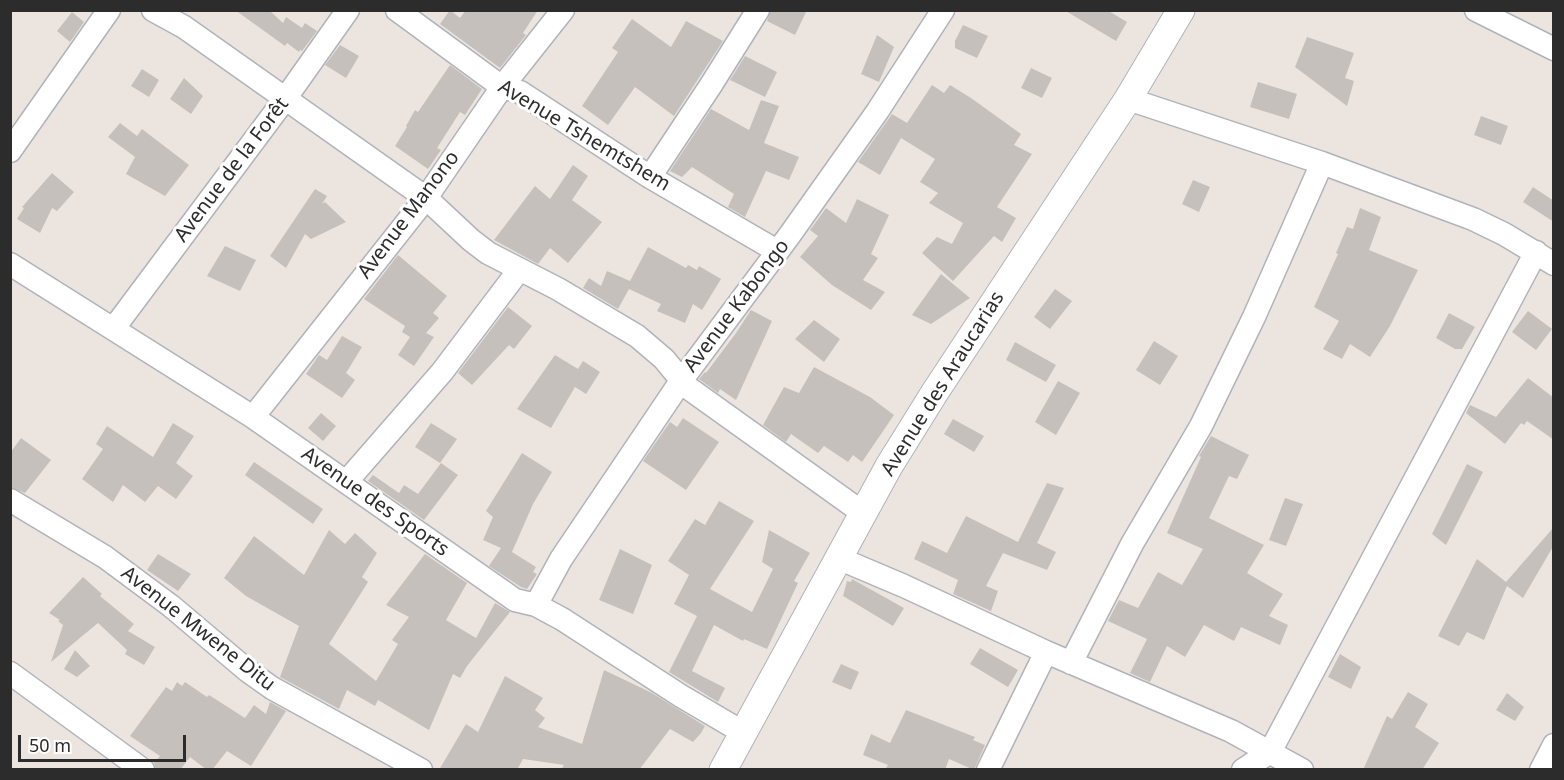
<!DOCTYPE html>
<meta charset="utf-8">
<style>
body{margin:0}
#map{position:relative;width:1564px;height:780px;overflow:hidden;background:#ece5df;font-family:"Noto Sans",sans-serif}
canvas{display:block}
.frame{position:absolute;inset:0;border:12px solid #2c2c2c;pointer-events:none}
.scale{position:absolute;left:18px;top:735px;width:168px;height:27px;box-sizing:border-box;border:3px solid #2c2c2c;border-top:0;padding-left:8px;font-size:18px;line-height:21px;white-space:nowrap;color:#2c2c2c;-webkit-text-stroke:4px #fff;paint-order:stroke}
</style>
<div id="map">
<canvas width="1564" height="780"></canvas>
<div class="frame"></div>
<div class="scale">50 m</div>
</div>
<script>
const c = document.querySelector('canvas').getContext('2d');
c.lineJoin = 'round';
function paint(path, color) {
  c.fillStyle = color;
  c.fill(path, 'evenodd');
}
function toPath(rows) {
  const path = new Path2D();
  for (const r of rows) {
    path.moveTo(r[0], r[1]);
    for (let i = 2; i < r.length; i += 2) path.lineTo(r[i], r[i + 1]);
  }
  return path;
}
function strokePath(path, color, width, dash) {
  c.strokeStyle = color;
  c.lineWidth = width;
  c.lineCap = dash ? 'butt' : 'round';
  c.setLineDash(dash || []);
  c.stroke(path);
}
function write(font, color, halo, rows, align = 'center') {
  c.font = font + ' "Noto Sans",sans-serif';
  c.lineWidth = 6;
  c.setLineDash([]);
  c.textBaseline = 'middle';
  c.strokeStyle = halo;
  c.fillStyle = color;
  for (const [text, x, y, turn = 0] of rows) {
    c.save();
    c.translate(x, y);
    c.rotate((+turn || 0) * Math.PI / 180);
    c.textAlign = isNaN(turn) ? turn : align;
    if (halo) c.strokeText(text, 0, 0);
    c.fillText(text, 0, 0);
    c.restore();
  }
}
paint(toPath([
 [235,10,269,10,283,23,286,17,302,28,305,23,317,31,302,51,300,50,299,52,287,43,285,46],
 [450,10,460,18,466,10,538,10,523,33,526,35,500,68,440,24],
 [771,10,807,10,795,35,767,21],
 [1064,10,1107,10,1127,22,1116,41],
 [72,12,84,22,70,42,57,31],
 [632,19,671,47,686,21,723,41,674,116,635,87,608,125,582,106,618,52,612,48],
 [963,25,988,36,977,58,955,48,955,41],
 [877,35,894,47,879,82,861,74],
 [1307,37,1354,53,1345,78,1354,81,1347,106,1295,67],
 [340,45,359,56,346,78,325,65],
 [745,56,777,72,765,97,730,80],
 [450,65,482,89,465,115,460,112,437,148,441,150,428,169,395,146,407,127,406,126,415,110,418,112],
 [1031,68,1052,78,1042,98,1021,88],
 [142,69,159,80,149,97,131,86],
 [184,78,203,96,191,114,170,99],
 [1258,82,1297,94,1289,119,1250,107],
 [932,85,944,93,950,85,971,98,1021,134,1014,145,1032,154,997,207,1016,218,1002,242,994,236,953,281,922,253,937,237,952,244,963,223,929,203,938,193,920,182,935,159,901,138,880,175,858,162,892,114,907,123],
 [761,100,779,106,764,143,799,157,789,180,766,171,745,217,728,207,734,194,692,167,682,177,670,171,711,109,749,130],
 [1481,116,1508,126,1501,145,1474,135],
 [120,123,137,136,142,129,189,165,165,196,126,174,135,157,108,137],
 [573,165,588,176,572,200,602,222,568,263,550,248,538,264,494,240,535,186,550,199],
 [52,173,74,192,57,211,52,208,40,233,17,219,24,208,22,207],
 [1193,180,1210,187,1199,212,1182,204],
 [1533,187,1554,201,1554,222,1523,202],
 [315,189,327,196,322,204,325,202,346,222,311,239,305,234,286,268,270,256],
 [857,199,889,215,871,254,878,258,863,280,885,292,871,310,832,285,800,257,818,236,810,230,826,208,846,223],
 [1360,208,1381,217,1369,250,1418,270,1390,326,1370,357,1350,344,1342,359,1323,349,1339,321,1314,307,1338,254,1336,253,1347,227,1353,229],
 [225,246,256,260,240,291,207,276],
 [648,247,686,268,688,265,697,270,699,266,721,279,702,310,693,304,685,323,657,311,661,304,629,289,618,309,583,288,589,278,601,286,607,271,630,281],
 [398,255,447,296,433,313,439,318,426,333,434,337,414,366,398,355,410,337,402,332,405,326,364,299],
 [941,274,970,298,931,324,912,315],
 [1055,289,1072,301,1050,329,1034,317],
 [508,307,532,326,514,349,509,345,472,385,458,373],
 [751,310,772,321,736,400,720,389,718,393,699,379,705,372,706,373,736,333],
 [1528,311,1552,329,1536,350,1512,332],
 [1449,313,1475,327,1462,349,1455,349,1436,338],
 [814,320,840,339,824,362,795,339],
 [342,336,362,347,346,373,355,380,342,398,306,374,319,355,327,360],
 [1154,341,1178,356,1160,385,1136,370],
 [1015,342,1056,365,1046,382,1006,360],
 [555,355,578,369,583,361,600,372,586,394,575,387,551,428,517,409],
 [814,367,870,397,894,415,862,462,853,455,848,462,824,446,818,453,791,434,786,442,763,425,784,387,799,393],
 [1528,378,1554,398,1554,440,1527,421,1524,425,1521,423,1505,444,1466,413,1470,405,1496,417],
 [1058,381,1080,393,1056,435,1035,422],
 [321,413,336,426,323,441,308,428],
 [683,418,719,442,686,490,643,461,670,422,677,427],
 [953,419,984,436,974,452,944,434],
 [173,423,194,436,176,463,193,476,176,499,158,486,145,502,123,485,113,502,82,479,103,449,96,444,107,426,153,457],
 [431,423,457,439,440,463,415,447],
 [1211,436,1249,455,1237,479,1229,476,1209,518,1264,545,1247,573,1283,594,1269,616,1288,625,1280,645,1241,627,1234,641,1204,625,1185,657,1167,646,1150,682,1130,673,1147,639,1108,621,1119,600,1138,608,1158,572,1182,585,1203,549,1167,533,1201,457,1199,456],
 [21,438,51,460,25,493,10,487,10,453],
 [522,453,552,472,533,504,512,552,536,567,533,572,537,574,527,589,521,587,489,566,501,548,483,540,493,517,486,511],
 [254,462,323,509,313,524,245,475],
 [441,463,458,475,424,520,368,481,373,475,399,493,404,485,418,494],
 [1467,464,1483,472,1446,545,1432,534],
 [1047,483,1064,488,1037,543,1056,552,1047,570,1003,553,986,586,998,591,991,611,953,594,958,580,914,559,922,541,947,553,966,516,1018,542],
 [1285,498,1303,504,1286,546,1269,540],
 [719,501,754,521,710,589,752,612,773,569,762,562,769,530,810,553,794,581,798,583,767,649,744,639,743,641,714,625,692,671,725,688,718,702,669,672,697,616,674,604,689,575,668,561,695,519,705,525],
 [1553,528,1554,545,1523,598,1507,586,1484,640,1467,632,1459,646,1438,636,1477,559,1506,582],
 [329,530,345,544,355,533,377,553,362,577,368,582,329,644,376,681,398,644,392,640,409,617,386,605,425,554,467,583,446,620,476,638,495,603,510,612,467,666,460,678,453,674,429,730,378,700,375,706,347,690,339,709,280,677,299,626,246,596,224,578,254,536,304,575],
 [620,549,652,565,633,614,599,600],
 [158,554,191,574,178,591,147,570],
 [83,577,102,594,100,596,134,624,128,631,155,647,144,665,125,654,127,650,98,623,51,662,63,625,58,621,60,620,49,613],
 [852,579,904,608,893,626,843,596,847,581,851,582],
 [980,648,1018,670,1008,687,970,664],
 [75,650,90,666,77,677,64,669],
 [1340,654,1361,667,1351,689,1328,677],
 [841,664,859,672,851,690,832,682],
 [604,670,652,693,705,726,701,733,693,742,670,729,639,770,561,770,564,765,523,759,517,770,439,770,466,724,478,732,505,676,543,698,535,710,545,718,538,727,582,744],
 [177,682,182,686,185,682,207,697,209,695,245,718,254,705,266,714,270,702,286,711,251,766,227,751,212,770,207,770,190,757,180,770,156,770,154,763,160,756,130,736,166,687,172,691],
 [1408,692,1428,704,1415,727,1439,743,1422,770,1363,770,1387,716,1392,719],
 [1507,693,1524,707,1515,721,1496,710],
 [906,710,975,737,973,740,985,745,974,770,949,759,945,770,885,770,888,765,863,755,871,734,890,743]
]), '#c5c0bb');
const minor = toPath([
 [153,10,184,27,426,198,471,240,488,253,558,289,637,336,664,359,687,387,863,513],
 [397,10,502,87,520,92,650,177,777,251],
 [1476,10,1554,49],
 [1128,99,1322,163,1473,219,1504,234,1554,264],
 [10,151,109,10],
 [650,177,711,85,758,10],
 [10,264,253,417,515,600,536,605,562,619,681,696,744,733],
 [114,328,285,99,348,10],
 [253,417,426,198,502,87,563,10],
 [347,481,442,372,519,270],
 [10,500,105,557,171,606,248,671,272,688,421,770],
 [838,558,904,586,1046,652,1231,731,1302,770],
 [536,605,561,559,681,381,789,236,877,112,943,10],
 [1071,663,1132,544,1201,426,1254,317,1322,163],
 [10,673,143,770],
 [988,770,1046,652],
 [1243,770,1270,752,1536,252],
 [1541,770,1554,745]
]);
const tertiary = toPath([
 [723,770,889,466,935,392,1128,99,1181,10]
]);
strokePath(minor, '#b0b3bb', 25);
strokePath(tertiary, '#b0b3bb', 29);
strokePath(minor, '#fff', 22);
strokePath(tertiary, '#fff', 27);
write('20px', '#2c2c2c', '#fff', [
 ["Avenue Tshemtshem",584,136,31],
 ["Avenue de la Forêt",232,170,-53],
 ["Avenue Manono",409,215,-53],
 ["Avenue Kabongo",737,306,-53],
 ["Avenue des Araucarias",943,384,-58],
 ["Avenue des Sports",375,502,35],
 ["Avenue Mwene Ditu",198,629,38]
]);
</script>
